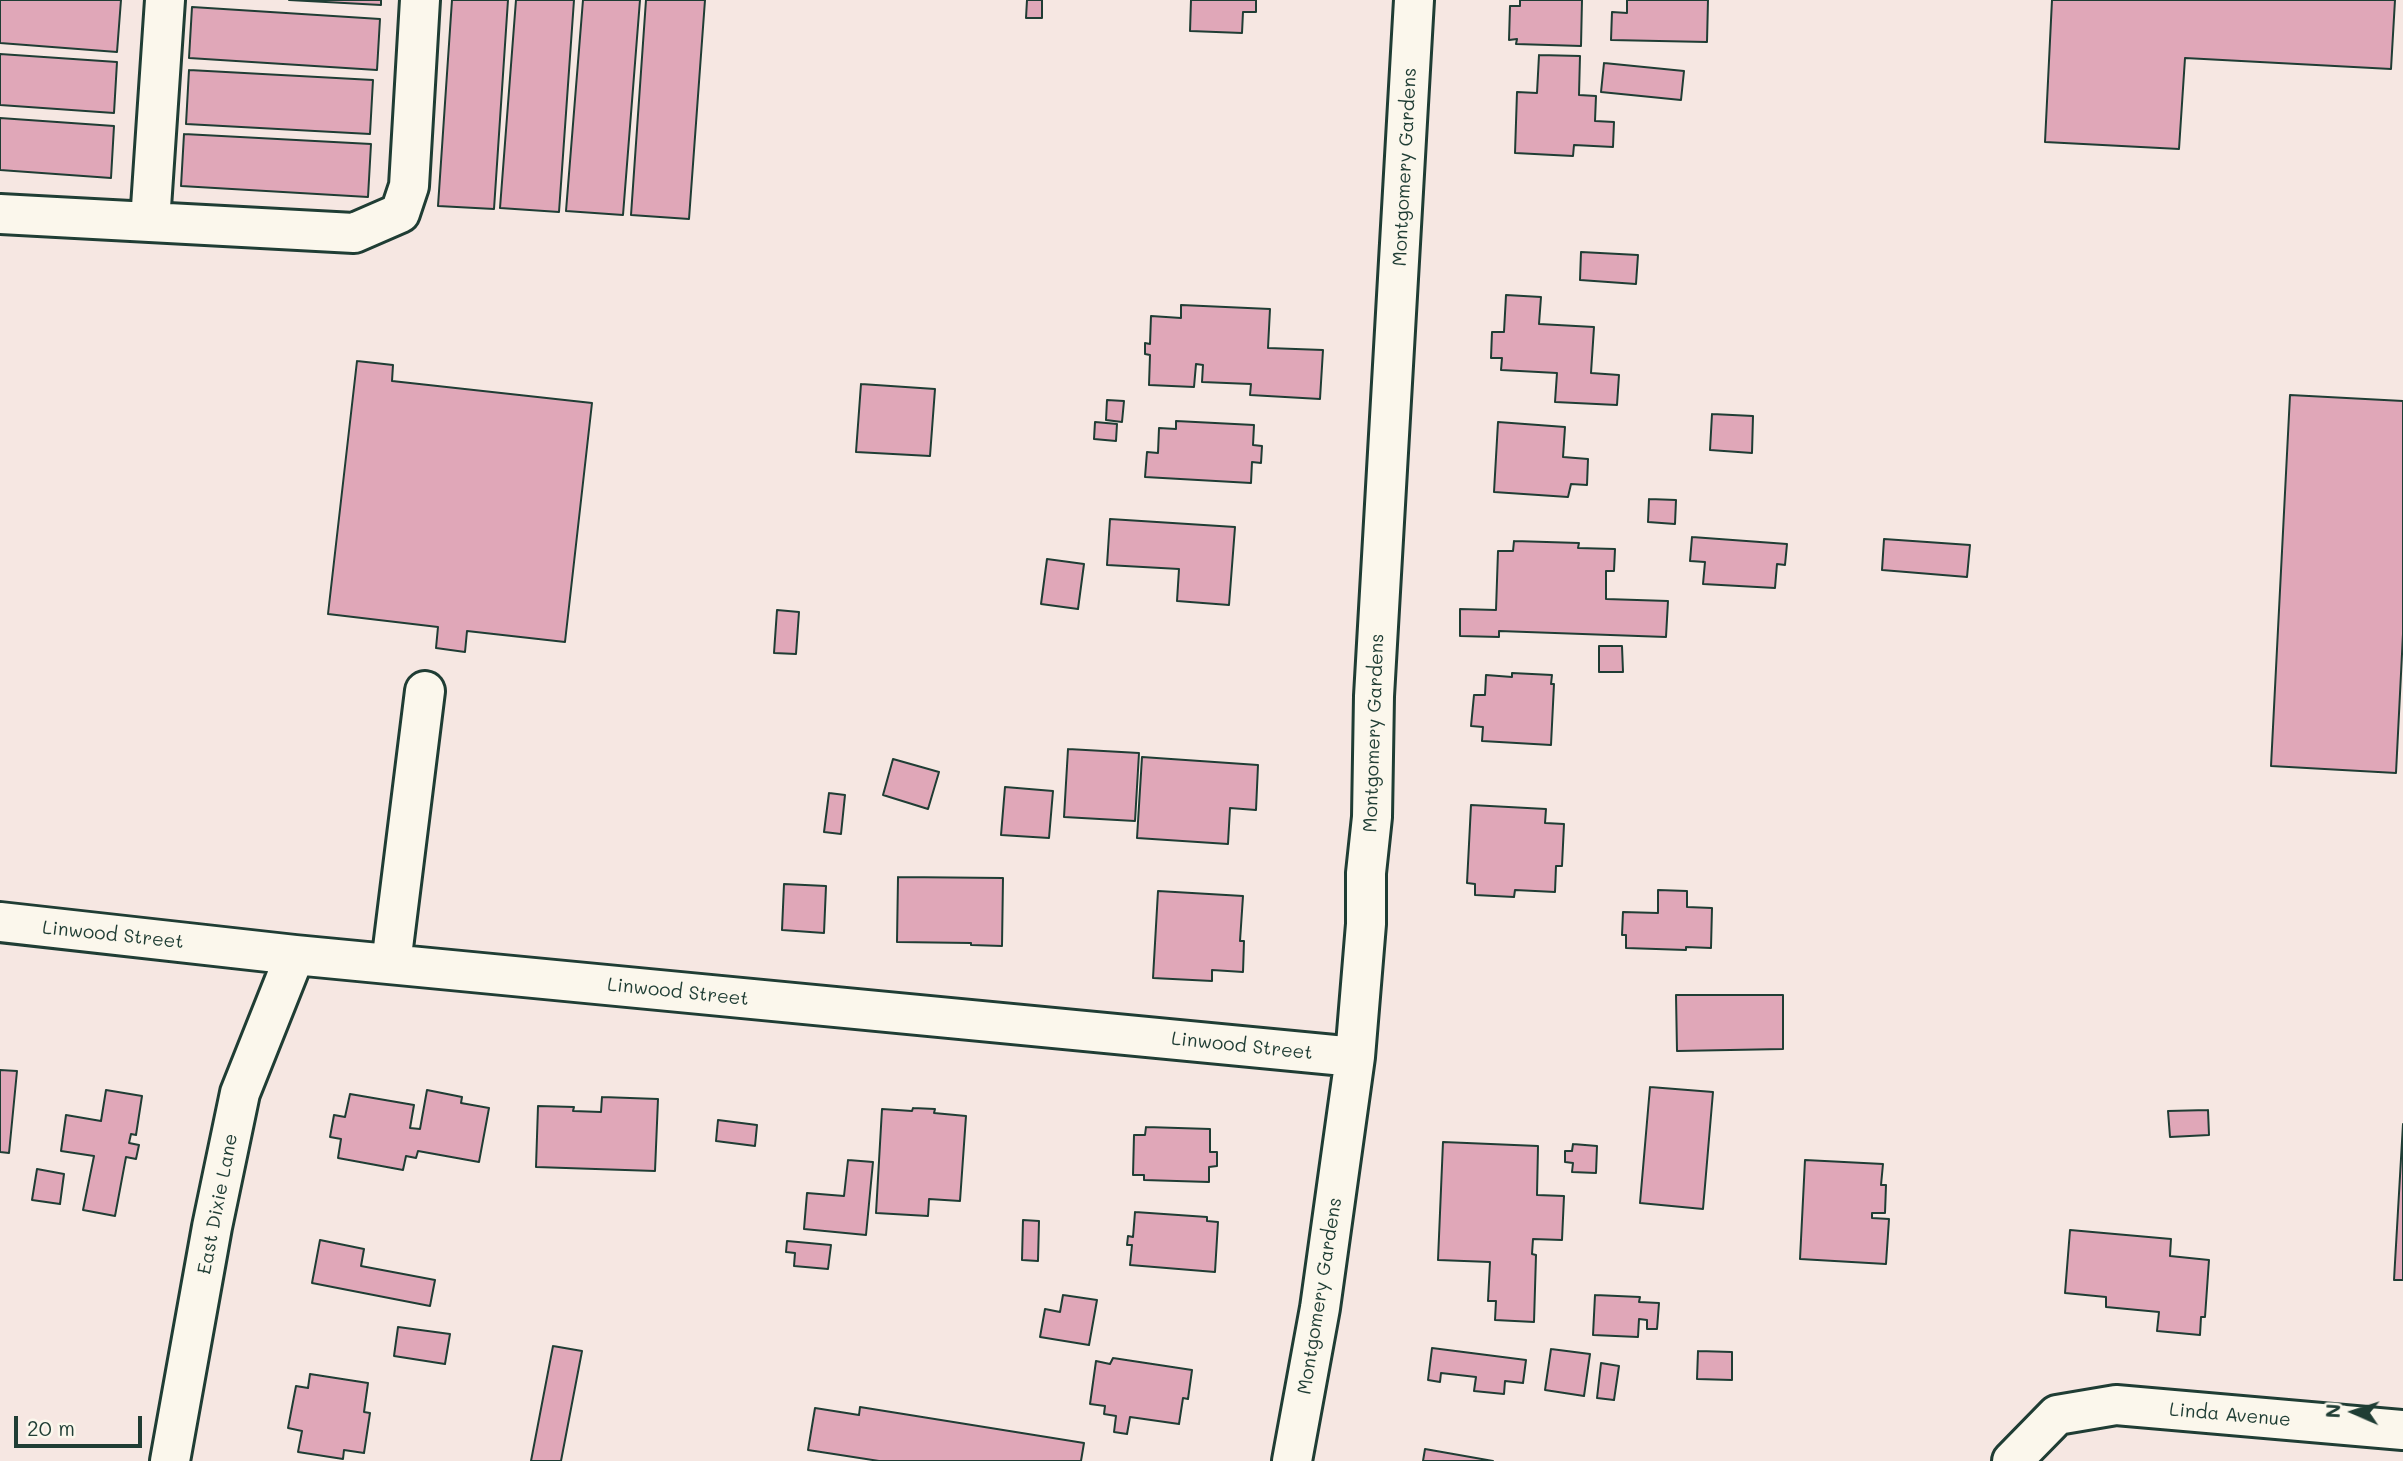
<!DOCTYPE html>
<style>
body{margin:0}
#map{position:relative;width:2403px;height:1461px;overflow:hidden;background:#f6e7e2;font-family:Mali,sans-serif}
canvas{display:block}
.north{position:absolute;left:2319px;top:1377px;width:70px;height:70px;-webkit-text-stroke:5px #fbf7ec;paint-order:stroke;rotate:273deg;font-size:19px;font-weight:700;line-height:28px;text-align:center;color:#1f3d34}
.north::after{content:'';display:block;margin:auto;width:24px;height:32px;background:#1f3d34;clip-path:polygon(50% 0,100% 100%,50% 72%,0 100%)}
.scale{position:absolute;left:14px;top:1416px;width:128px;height:32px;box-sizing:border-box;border:4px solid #1f3d34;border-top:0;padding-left:9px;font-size:21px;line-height:24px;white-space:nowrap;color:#1f3d34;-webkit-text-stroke:5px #fbf7ec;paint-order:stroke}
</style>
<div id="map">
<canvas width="2403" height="1461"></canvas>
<div class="north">N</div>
<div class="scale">20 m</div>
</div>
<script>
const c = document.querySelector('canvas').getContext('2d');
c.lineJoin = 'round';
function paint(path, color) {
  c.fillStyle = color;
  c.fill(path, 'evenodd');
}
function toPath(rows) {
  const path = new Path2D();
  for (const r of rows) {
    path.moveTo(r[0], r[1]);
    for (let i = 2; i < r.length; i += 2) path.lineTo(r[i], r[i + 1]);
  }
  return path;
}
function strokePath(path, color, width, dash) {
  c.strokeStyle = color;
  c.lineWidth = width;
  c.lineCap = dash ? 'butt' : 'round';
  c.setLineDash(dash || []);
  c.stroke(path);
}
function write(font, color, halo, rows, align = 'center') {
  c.font = font + ' Mali,sans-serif';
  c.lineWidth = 6;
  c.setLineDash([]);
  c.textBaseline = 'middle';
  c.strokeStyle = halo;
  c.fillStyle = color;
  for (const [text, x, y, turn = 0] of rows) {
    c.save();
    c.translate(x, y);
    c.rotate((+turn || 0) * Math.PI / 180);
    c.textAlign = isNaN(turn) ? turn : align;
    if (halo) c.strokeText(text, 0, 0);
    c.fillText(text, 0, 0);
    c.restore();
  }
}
const building = toPath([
 [0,0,121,0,117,52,0,43,0,0],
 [289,0,381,0,381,5,289,0],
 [452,0,508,0,494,209,438,206,452,0],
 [516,0,574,0,559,212,500,208,516,0],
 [583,0,640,0,623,215,566,211,583,0],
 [646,0,705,0,689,219,631,215,646,0],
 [1027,0,1042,0,1042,18,1026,18,1027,0],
 [1191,0,1256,0,1256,12,1243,12,1242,33,1190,31,1191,0],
 [1520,0,1582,0,1581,46,1516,44,1517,39,1509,40,1510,6,1520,6,1520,0],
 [1627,0,1708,0,1707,42,1611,40,1612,12,1627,13,1627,0],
 [2052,0,2395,0,2391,69,2185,58,2179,149,2045,142,2052,0],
 [192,7,380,19,377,70,189,58,192,7],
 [0,54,117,62,114,113,0,105,0,54],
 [1539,55,1580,56,1579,95,1596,96,1595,121,1614,122,1613,147,1574,145,1573,156,1515,153,1517,92,1537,93,1539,55],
 [1604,63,1684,71,1681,100,1601,92,1604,63],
 [189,70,373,80,370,134,186,124,189,70],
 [0,118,114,126,111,178,0,170,0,118],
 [184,134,371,144,368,197,181,186,184,134],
 [1581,252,1638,255,1636,284,1580,280,1581,252],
 [1506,295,1541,297,1539,324,1594,327,1591,373,1619,375,1617,405,1555,402,1557,373,1501,370,1502,358,1491,358,1492,332,1504,332,1506,295],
 [1181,305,1270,309,1268,348,1323,350,1320,399,1250,395,1251,384,1202,382,1203,365,1196,364,1194,387,1149,385,1150,355,1145,354,1145,343,1150,344,1151,316,1181,318,1181,305],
 [357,361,393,365,392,381,592,403,565,642,467,631,465,652,436,648,438,627,328,614,357,361],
 [861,384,935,389,930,456,856,452,861,384],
 [2290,395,2403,401,2403,634,2396,773,2271,766,2290,395],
 [1107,400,1124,401,1122,422,1106,420,1107,400],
 [1712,414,1753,416,1752,453,1710,450,1712,414],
 [1176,421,1254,425,1253,445,1262,446,1261,463,1252,462,1251,483,1145,477,1147,452,1158,453,1159,428,1176,429,1176,421],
 [1095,422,1117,424,1116,441,1094,439,1095,422],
 [1498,422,1565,427,1563,457,1588,459,1587,485,1571,484,1568,497,1494,492,1498,422],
 [1649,499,1676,500,1675,524,1648,522,1649,499],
 [1110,519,1235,527,1229,605,1177,601,1179,569,1107,565,1110,519],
 [1692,537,1787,544,1785,565,1777,564,1775,588,1703,584,1705,562,1690,561,1692,537],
 [1884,539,1970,545,1967,577,1882,570,1884,539],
 [1514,541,1579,543,1578,548,1615,549,1614,571,1606,571,1606,599,1668,601,1666,637,1499,631,1499,637,1460,636,1460,609,1496,610,1498,551,1513,551,1514,541],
 [1047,559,1084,564,1078,609,1041,604,1047,559],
 [777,610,799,612,796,654,774,653,777,610],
 [1599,646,1622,646,1623,672,1599,672,1599,646],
 [1512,673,1552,675,1551,684,1554,684,1551,745,1482,741,1483,727,1471,726,1474,695,1485,695,1486,675,1512,677,1512,673],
 [1068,749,1139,753,1135,821,1064,817,1068,749],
 [1142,757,1258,765,1256,810,1230,808,1228,844,1137,838,1142,757],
 [893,759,939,772,928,809,883,795,893,759],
 [1005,787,1053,791,1049,838,1001,835,1005,787],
 [829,793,845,795,841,834,824,832,829,793],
 [1471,805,1546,809,1545,823,1564,824,1562,866,1556,866,1555,892,1515,890,1514,897,1475,895,1475,884,1467,883,1471,805],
 [898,877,1003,878,1002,946,971,945,971,943,897,942,898,877],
 [784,884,826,886,824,933,782,930,784,884],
 [1658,890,1687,891,1687,907,1712,908,1711,948,1686,947,1686,950,1626,948,1626,935,1622,935,1623,912,1658,913,1658,890],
 [1158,891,1243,896,1240,941,1244,941,1243,972,1212,970,1212,981,1153,978,1158,891],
 [1676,995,1783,995,1783,1049,1677,1051,1676,995],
 [0,1070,17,1071,9,1153,0,1152,0,1070],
 [1650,1087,1713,1092,1703,1209,1640,1203,1650,1087],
 [106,1090,142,1096,136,1135,131,1134,129,1143,139,1145,136,1159,126,1157,115,1216,83,1210,94,1156,61,1151,66,1115,101,1121,106,1090],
 [427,1090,462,1097,461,1103,489,1108,479,1162,418,1151,416,1158,406,1156,403,1170,338,1158,341,1139,330,1137,334,1115,345,1117,350,1094,414,1105,410,1128,420,1129,427,1090],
 [602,1097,658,1099,655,1171,536,1167,538,1106,574,1107,573,1111,601,1112,602,1097],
 [913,1108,935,1109,934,1113,966,1116,960,1201,929,1199,928,1216,876,1213,882,1109,912,1111,913,1108],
 [2208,1110,2209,1135,2170,1137,2168,1111,2208,1110],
 [718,1120,757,1125,755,1146,716,1141,718,1120],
 [2403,1124,2403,1280,2394,1280,2403,1124],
 [1146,1127,1210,1129,1210,1152,1217,1152,1217,1166,1209,1167,1209,1182,1144,1180,1144,1175,1133,1175,1134,1135,1145,1135,1146,1127],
 [1443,1142,1538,1146,1537,1195,1564,1196,1562,1240,1533,1239,1532,1254,1536,1255,1534,1322,1495,1320,1496,1301,1488,1301,1490,1262,1438,1260,1443,1142],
 [1573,1144,1597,1146,1596,1173,1572,1172,1573,1163,1565,1162,1565,1151,1572,1151,1573,1144],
 [848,1160,873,1162,866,1235,804,1229,807,1193,844,1196,848,1160],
 [1805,1160,1883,1164,1881,1185,1886,1185,1885,1213,1872,1213,1872,1218,1889,1219,1886,1264,1800,1259,1805,1160],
 [37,1169,64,1174,60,1204,32,1200,37,1169],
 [1135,1212,1207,1217,1207,1221,1218,1222,1215,1272,1130,1265,1132,1245,1127,1245,1128,1236,1133,1237,1135,1212],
 [1023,1220,1039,1221,1038,1261,1022,1260,1023,1220],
 [2070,1230,2171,1239,2170,1256,2209,1260,2205,1317,2201,1317,2200,1335,2157,1331,2159,1312,2106,1307,2106,1297,2065,1293,2070,1230],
 [320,1240,364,1249,361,1266,435,1280,430,1306,312,1283,320,1240],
 [787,1241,831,1245,828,1269,794,1266,795,1253,786,1252,787,1241],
 [1063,1295,1097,1300,1089,1345,1040,1337,1045,1309,1060,1312,1063,1295],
 [1595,1295,1640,1297,1639,1302,1659,1303,1657,1329,1647,1329,1647,1320,1639,1319,1638,1337,1593,1335,1595,1295],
 [398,1327,450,1334,445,1364,394,1356,398,1327],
 [553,1346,582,1351,561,1461,531,1461,553,1346],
 [1432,1348,1526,1360,1523,1383,1505,1381,1504,1394,1474,1391,1476,1377,1441,1373,1440,1382,1428,1380,1432,1348],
 [1551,1349,1590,1354,1584,1396,1545,1390,1551,1349],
 [1698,1351,1732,1352,1732,1380,1697,1379,1698,1351],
 [1113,1358,1192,1370,1188,1399,1183,1398,1179,1424,1130,1417,1127,1434,1114,1432,1116,1416,1104,1414,1105,1406,1090,1404,1096,1361,1110,1364,1113,1358],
 [1601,1363,1619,1366,1614,1400,1597,1398,1601,1363],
 [310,1374,368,1383,364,1412,370,1413,364,1453,344,1450,343,1459,298,1452,302,1431,288,1428,296,1386,308,1388,310,1374],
 [860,1407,1084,1443,1081,1461,879,1461,808,1450,815,1408,859,1415,860,1407],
 [1425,1449,1493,1461,1423,1461,1425,1449]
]);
paint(building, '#e0a7b8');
strokePath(building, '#1f3d34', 2);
const minor = toPath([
 [0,214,354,233,400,213,409,186,420,0],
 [150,222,165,0],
 [0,922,295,955,1355,1057],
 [391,964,425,691],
 [170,1461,212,1227,240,1093,295,955],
 [1292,1461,1320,1308,1355,1057,1366,924,1366,873,1372,817,1374,696,1414,0],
 [2012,1461,2057,1415,2116,1405,2403,1430]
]);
strokePath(minor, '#1f3d34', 44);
strokePath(minor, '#fbf7ec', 38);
write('19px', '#1f3d34', '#fbf7ec', [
 ["Montgomery Gardens",1405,167,-87],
 ["Montgomery Gardens",1374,733,-88],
 ["Linwood Street",113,935,6],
 ["Linwood Street",678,992,6],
 ["Linwood Street",1242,1046,6],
 ["East Dixie Lane",218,1204,-79],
 ["Montgomery Gardens",1320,1296,-81],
 ["Linda Avenue",2230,1415,5]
]);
</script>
